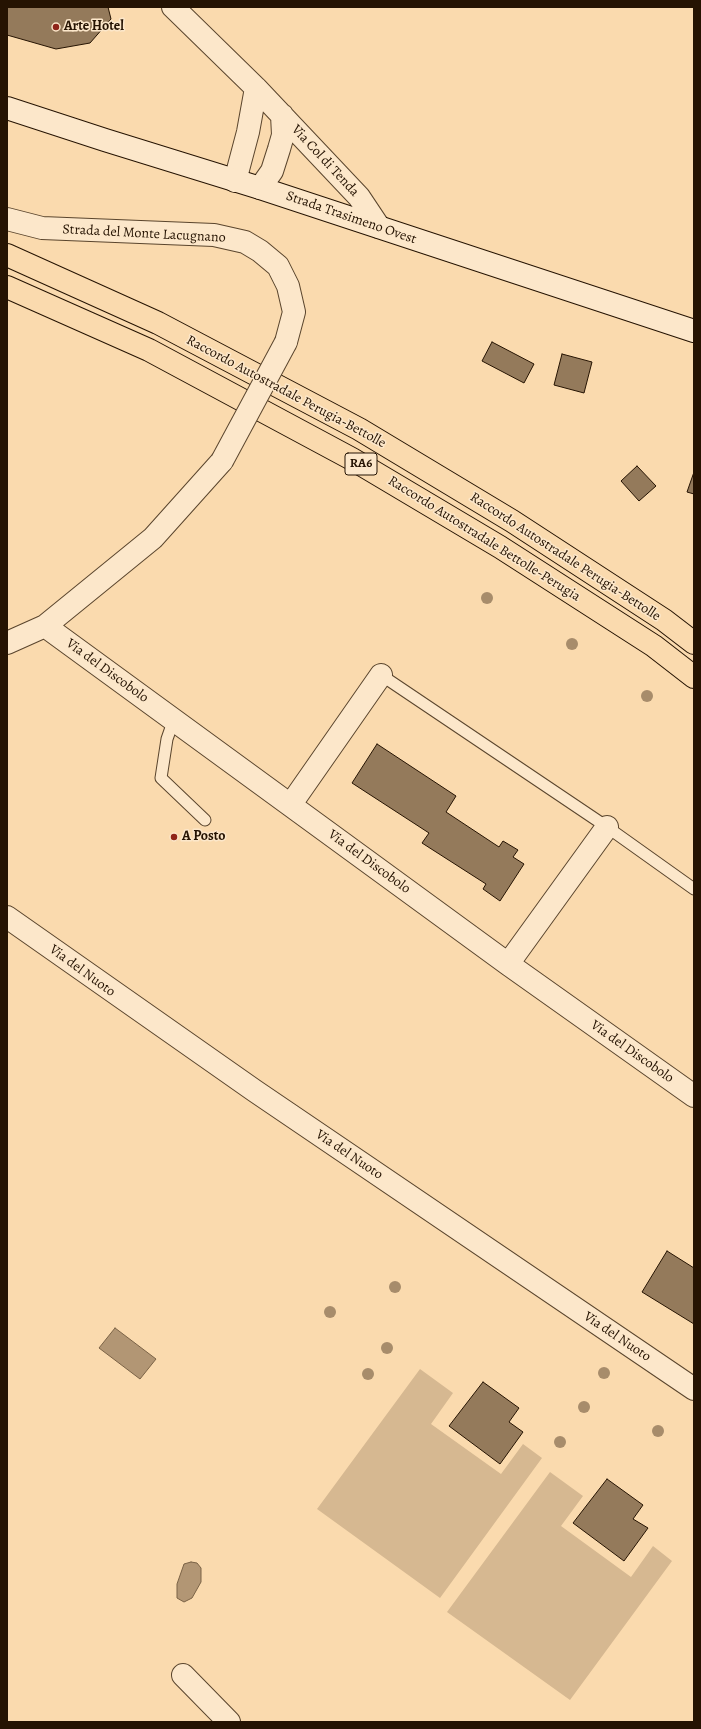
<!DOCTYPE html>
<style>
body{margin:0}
#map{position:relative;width:701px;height:1729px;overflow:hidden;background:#fadaae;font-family:Alegreya,serif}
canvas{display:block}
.frame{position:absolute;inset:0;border:8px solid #251302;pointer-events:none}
</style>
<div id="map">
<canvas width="701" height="1729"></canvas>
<div class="frame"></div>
</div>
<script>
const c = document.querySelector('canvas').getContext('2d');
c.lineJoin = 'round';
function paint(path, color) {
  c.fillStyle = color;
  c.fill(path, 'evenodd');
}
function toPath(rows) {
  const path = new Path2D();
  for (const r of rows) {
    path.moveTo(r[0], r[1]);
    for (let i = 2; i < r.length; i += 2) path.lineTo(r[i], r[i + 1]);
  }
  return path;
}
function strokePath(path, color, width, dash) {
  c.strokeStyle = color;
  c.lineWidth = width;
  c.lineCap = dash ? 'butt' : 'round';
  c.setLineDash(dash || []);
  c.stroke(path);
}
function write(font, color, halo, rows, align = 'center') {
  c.font = font + ' Alegreya,serif';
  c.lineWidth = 3;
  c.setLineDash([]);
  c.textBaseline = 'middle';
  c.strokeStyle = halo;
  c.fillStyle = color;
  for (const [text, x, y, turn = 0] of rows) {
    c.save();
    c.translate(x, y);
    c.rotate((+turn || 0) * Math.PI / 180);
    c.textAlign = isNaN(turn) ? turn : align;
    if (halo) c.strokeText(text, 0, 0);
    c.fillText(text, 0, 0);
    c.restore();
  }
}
paint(toPath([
 [420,1369,453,1393,431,1424,501,1474,523,1444,542,1458,440,1598,317,1509],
 [550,1472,583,1496,561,1526,631,1577,653,1546,672,1561,570,1700,447,1612]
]), '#d6b891');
const water = toPath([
 [115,1328,156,1359,140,1379,99,1348,115,1328],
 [191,1562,197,1563,201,1568,201,1582,192,1598,184,1602,177,1598,177,1584,184,1564,191,1562]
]);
paint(water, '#b29674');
strokePath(water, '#7a6246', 1);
const building = toPath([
 [7,7,108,7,111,19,90,43,56,49,7,35,7,7],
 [492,342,534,364,524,383,482,361,492,342],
 [562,354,592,362,584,393,554,385,562,354],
 [637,466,656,486,639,501,621,481,637,466],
 [694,472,694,494,687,492,694,472],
 [377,744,456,796,446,812,499,847,503,841,518,850,513,857,524,864,500,901,483,889,486,884,422,843,429,833,352,783,377,744],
 [667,1251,694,1268,694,1324,642,1292,667,1251],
 [483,1382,519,1408,509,1422,523,1432,500,1464,449,1426,483,1382],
 [607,1479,643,1505,633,1519,648,1528,624,1561,573,1523,607,1479]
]);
paint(building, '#947a5b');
strokePath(building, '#251302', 1);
const service = toPath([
 [381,675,607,827,694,889],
 [174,719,167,739,161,778,205,820]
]);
const minor = toPath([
 [173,7,256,88,359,197,379,227],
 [235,181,248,132,256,88],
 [260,188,272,171,279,149,283,135,282,115],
 [7,219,42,228,214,235,245,242,260,251,278,266,288,286,294,312,286,342],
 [45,626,508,964,694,1096],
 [7,643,45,626,153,538,222,461],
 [291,804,381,675],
 [7,917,255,1091,694,1389],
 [508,964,607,827],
 [183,1675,229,1722]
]);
const secondary = toPath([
 [7,108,105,140,260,188,694,331]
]);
const motorway = toPath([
 [7,255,158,323,359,429,512,521,664,620,694,643],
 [7,287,149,350,352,459,500,547,654,646,694,677]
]);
strokePath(service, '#5a452d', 13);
strokePath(minor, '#5a452d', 24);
strokePath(secondary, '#251302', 24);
strokePath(motorway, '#251302', 24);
strokePath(service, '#fce7ca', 11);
strokePath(minor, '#fce7ca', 22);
strokePath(secondary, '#fce7ca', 22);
strokePath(motorway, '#fadaae', 22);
const minorBridge = toPath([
 [222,461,286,342]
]);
strokePath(minorBridge, '#5a452d', 24, []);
strokePath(minorBridge, '#fce7ca', 22);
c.fillStyle = '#a78c6b';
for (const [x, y] of [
 [487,598],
 [572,644],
 [647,696],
 [395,1287],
 [330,1312],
 [387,1348],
 [604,1373],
 [368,1374],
 [584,1407],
 [658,1431],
 [560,1442]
]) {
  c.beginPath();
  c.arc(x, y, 6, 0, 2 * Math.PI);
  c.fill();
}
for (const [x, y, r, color] of [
 [56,27,4,"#8f2418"],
 [174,837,4,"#8f2418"]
]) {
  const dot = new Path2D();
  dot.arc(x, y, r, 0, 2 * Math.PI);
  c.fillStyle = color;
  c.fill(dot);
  strokePath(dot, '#fce7ca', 1.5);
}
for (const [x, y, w] of [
 [361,464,32]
]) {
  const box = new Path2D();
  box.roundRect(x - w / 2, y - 11, w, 22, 3);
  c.fillStyle = '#fce7ca';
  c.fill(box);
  strokePath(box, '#251302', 1);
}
write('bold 13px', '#251302', null, [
 ["RA6",361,464]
]);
write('bold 14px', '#251302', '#fce7ca', [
 ["Arte Hotel",64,27],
 ["A Posto",182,837]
], 'left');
write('14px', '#251302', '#fce7ca', [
 ["Via Col di Tenda",325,161,47],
 ["Strada Trasimeno Ovest",351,218,19],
 ["Strada del Monte Lacugnano",144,234,3],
 ["Raccordo Autostradale Perugia-Bettolle",286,392,28],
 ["Raccordo Autostradale Bettolle-Perugia",484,539,32],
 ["Raccordo Autostradale Perugia-Bettolle",565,557,33],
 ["Via del Discobolo",107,671,36],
 ["Via del Discobolo",369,862,36],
 ["Via del Nuoto",82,971,36],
 ["Via del Discobolo",632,1052,35],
 ["Via del Nuoto",349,1155,34],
 ["Via del Nuoto",617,1337,34]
]);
</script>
